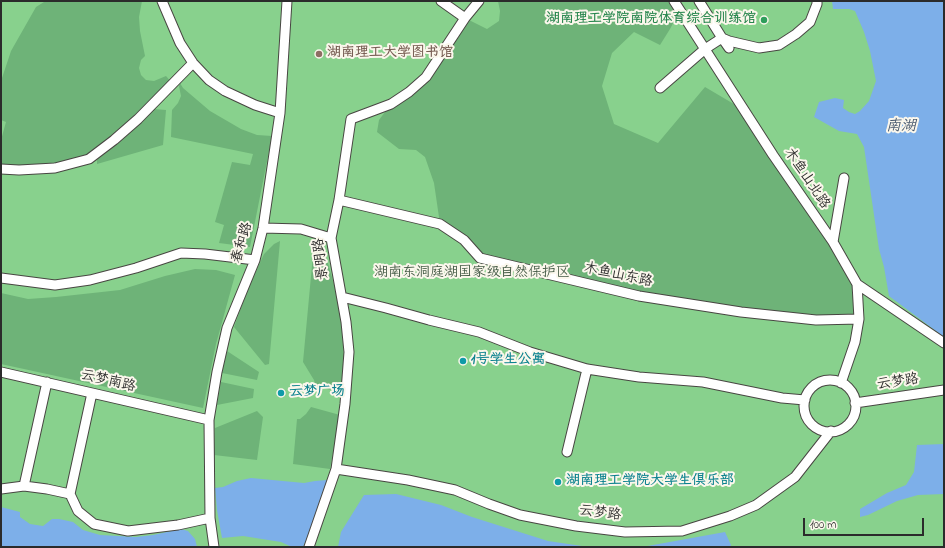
<!DOCTYPE html>
<meta charset="utf-8">
<style>
body{margin:0}
#map{position:relative;width:945px;height:548px;overflow:hidden;background:#eee1c2;font-family:"Indie Flower",sans-serif}
canvas{display:block}
.frame{position:absolute;inset:0;border:2px solid #2b2b2b;pointer-events:none}
.scale{position:absolute;left:803px;top:518px;width:121px;height:18px;box-sizing:border-box;border:2px solid #2b2b2b;border-top:0;padding-left:5px;font-size:12px;line-height:14px;white-space:nowrap;color:#2b2b2b;-webkit-text-stroke:3px #fbf7ec;paint-order:stroke}
</style>
<div id="map">
<canvas width="945" height="548"></canvas>
<div class="frame"></div>
<div class="scale">100 m</div>
</div>
<script>
const c = document.querySelector('canvas').getContext('2d');
c.lineJoin = 'round';
function paint(path, color) {
  c.fillStyle = color;
  c.fill(path, 'evenodd');
}
function toPath(rows) {
  const path = new Path2D();
  for (const r of rows) {
    if (r.length === 3) {
      path.moveTo(r[0] + r[2], r[1]);
      path.arc(r[0], r[1], r[2], 0, 2 * Math.PI);
      continue;
    }
    path.moveTo(r[0], r[1]);
    for (let i = 2; i < r.length; i += 2) path.lineTo(r[i], r[i + 1]);
  }
  return path;
}
function strokePath(path, color, width, dash) {
  c.strokeStyle = color;
  c.lineWidth = width;
  c.lineCap = dash ? 'butt' : 'round';
  c.setLineDash(dash || []);
  c.stroke(path);
}
function write(font, color, halo, rows, align = 'center') {
  c.font = font + ' "Indie Flower","LXGW WenKai TC",sans-serif';
  c.lineWidth = 4;
  c.setLineDash([]);
  c.textBaseline = 'middle';
  c.strokeStyle = halo;
  c.fillStyle = color;
  for (const [text, x, y, turn = 0] of rows) {
    c.save();
    c.translate(x, y);
    c.rotate((+turn || 0) * Math.PI / 180);
    c.textAlign = isNaN(turn) ? turn : align;
    if (halo) c.strokeText(text, 0, 0);
    c.fillText(text, 0, 0);
    c.restore();
  }
}
paint(toPath([
 [1,1,944,1,944,547,1,547]
]), '#88d18d');
paint(toPath([
 [43,1,142,1,139,17,140,31,145,56,141,60,139,68,141,75,146,80,154,81,166,76,173,84,89,159,55,168,1,169,1,140,6,122,1,120,1,81,11,51,36,7,44,2],
 [498,1,674,1,680,10,670,29,660,45,634,32,612,53,602,86,614,124,658,143,705,87,744,110,857,284,859,319,816,320,639,296,480,258,440,224,434,183,425,157,416,150,399,149,377,132,379,120,391,104,426,77,465,18,487,29,499,21,500,11],
 [180,83,183,88,210,111,241,129,257,135,272,136,250,247,219,243,224,225,215,222,232,162,250,165,253,154,171,137,172,110,178,103,181,96,179,86],
 [154,109,166,110,163,145,97,164,97,160,120,142,140,124],
 [280,241,269,364,265,365,234,327,248,289,264,254,274,244],
 [315,246,323,252,327,260,336,291,342,329,344,361,343,392,316,387,314,380,303,362,313,255],
 [195,269,216,270,235,275,216,344,203,408,1,364,1,293,28,299,56,297,120,290,165,276],
 [227,351,259,372,257,380,222,373],
 [221,382,254,389,253,398,217,405],
 [311,407,340,415,330,469,293,464,297,419,300,419,306,414],
 [257,411,263,417,257,460,214,455,215,428]
]), '#6eb378');
paint(toPath([
 [832,1,944,1,944,337,889,296,884,267,879,249,864,147,857,134,839,131,814,117,819,102,835,98,844,100,843,108,849,112,855,114,860,111,869,101,876,81,870,51,864,32,855,11,849,9,833,9],
 [944,444,944,494,918,495,897,501,868,515,860,517,860,509,887,493,906,485,914,472,917,445],
 [251,478,304,483,315,481,327,480,311,529,303,547,292,547,281,542,243,536,222,538,217,510,215,488,223,487,237,481],
 [396,494,441,505,472,517,548,541,582,546,628,547,338,547,341,532,364,495],
 [1,507,20,512,20,517,30,524,43,526,52,519,59,519,73,522,83,530,100,535,136,537,153,535,181,529,188,531,195,539,197,547,1,547],
 [725,532,731,545,730,547,642,547]
]), '#7dafe9');
const minor = toPath([
 [162,1,180,43,193,63,209,80,225,91,255,105,280,113,263,228,255,260,227,328,217,372,209,420,210,518,214,547],
 [441,1,465,18],
 [674,1,773,155,833,242,857,284,944,343],
 [729,48,722,38,729,41,759,48,779,45,796,34,810,22,817,4,817,1],
 [660,88,705,49,722,38,699,1],
 [280,113,287,1],
 [1,169,19,170,55,168,89,159,114,140,138,119,193,63],
 [339,200,440,224,464,240,480,258,639,296,741,312,816,320,859,319,855,342,841,383],
 [263,228,301,229,331,238],
 [833,242,844,178],
 [1,278,55,285,90,280,136,268,181,253,205,254,255,260],
 [857,284,859,319],
 [342,297,386,308,429,320,479,332,530,352,587,369,639,377,703,382,782,398,805,400],
 [1,372,209,420],
 [830,406,26],
 [855,403,944,390],
 [567,452,587,369],
 [336,469,408,480,455,490,489,504,520,515,576,526,625,532,682,531,730,516,756,505,795,477,831,431],
 [24,486,47,382],
 [1,489,24,486,47,489,70,494,78,511,94,524,128,531,178,525,210,518],
 [70,494,92,393],
 [309,547,336,469,345,404,349,352,346,322,331,238,339,200,351,119,391,104,409,92,426,77,465,18,479,1]
]);
strokePath(minor, '#484642', 11);
strokePath(minor, '#fff', 9);
for (const [x, y, r, color] of [
 [764,20,4,"#2e9e5b"],
 [319,54,4,"#8d6e63"],
 [463,361,4,"#0f9aa8"],
 [281,393,4,"#0f9aa8"],
 [558,482,4,"#0f9aa8"]
]) {
  const dot = new Path2D();
  dot.arc(x, y, r, 0, 2 * Math.PI);
  c.fillStyle = color;
  c.fill(dot);
  strokePath(dot, '#fbf7ec', 1.5);
}
write('bold 14px', '#27864d', '#fbf7ec', [
 ["湖南理工学院南院体育综合训练馆",756,20]
], 'right');
write('bold 14px', '#785e54', '#fbf7ec', [
 ["湖南理工大学图书馆",327,54]
], 'left');
write('14px', '#2b2b2b', '#fbf7ec', [
 ["木鱼山北路",806,179,56],
 ["春和路",243,243,-74],
 ["景明路",322,259,-97],
 ["木鱼山东路",618,276,12],
 ["云梦南路",108,382,13],
 ["云梦路",898,383,-8],
 ["云梦路",600,514,7]
]);
write('14px', '#475d48', '#fbf7ec', [
 ["湖南东洞庭湖国家级自然保护区",472,274]
]);
write('bold 14px', '#0d838f', '#fbf7ec', [
 ["1号学生公寓",471,361],
 ["云梦广场",289,393],
 ["湖南理工学院大学生俱乐部",566,482]
], 'left');
write('italic 15px', '#48596e', '#fbf7ec', [
 ["南湖",901,128]
]);
</script>
